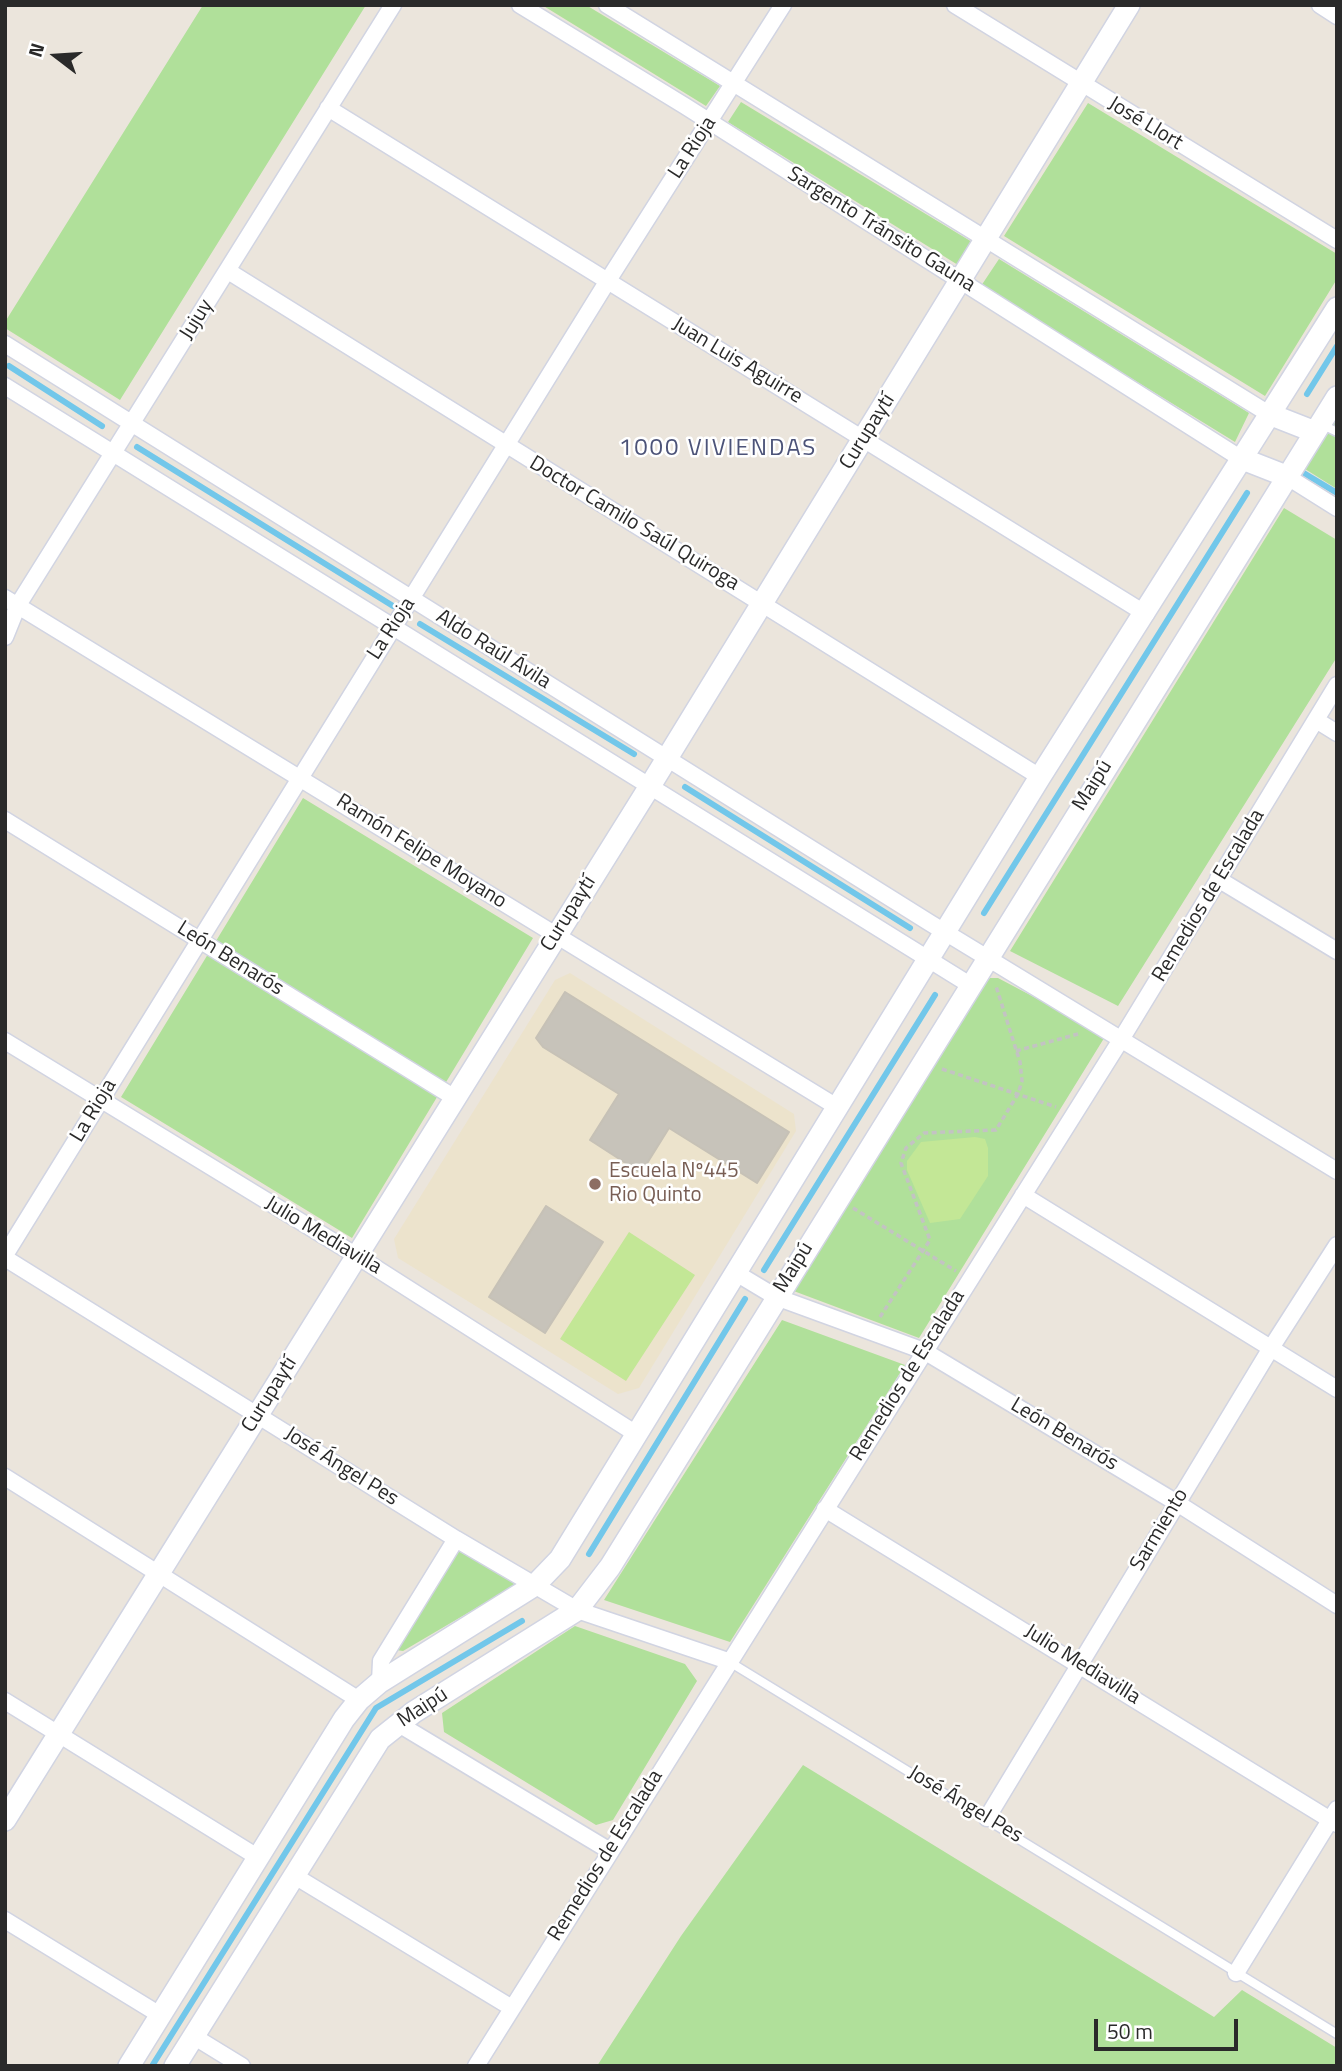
<!DOCTYPE html>
<meta charset="utf-8">
<style>
body{margin:0}
#map{position:relative;width:1342px;height:2071px;overflow:hidden;background:#ebe5dc;font-family:"Titillium Web",sans-serif}
canvas{display:block}
.frame{position:absolute;inset:0;border:7px solid #2a2a2a;pointer-events:none}
.north{position:absolute;left:21px;top:21px;width:70px;height:70px;-webkit-text-stroke:5px #fff;paint-order:stroke;rotate:287deg;font-size:19px;font-weight:700;line-height:28px;text-align:center;color:#2a2a2a}
.north::after{content:'';display:block;margin:auto;width:24px;height:32px;background:#2a2a2a;clip-path:polygon(50% 0,100% 100%,50% 72%,0 100%)}
.scale{position:absolute;left:1094px;top:2019px;width:144px;height:32px;box-sizing:border-box;border:4px solid #2a2a2a;border-top:0;padding-left:9px;font-size:21px;line-height:24px;white-space:nowrap;color:#2a2a2a;-webkit-text-stroke:5px #fff;paint-order:stroke}
</style>
<div id="map">
<canvas width="1342" height="2071"></canvas>
<div class="frame"></div>
<div class="north">N</div>
<div class="scale">50 m</div>
</div>
<script>
const c = document.querySelector('canvas').getContext('2d');
c.lineJoin = 'round';
function paint(path, color) {
  c.fillStyle = color;
  c.fill(path, 'evenodd');
}
function toPath(rows) {
  const path = new Path2D();
  for (const r of rows) {
    path.moveTo(r[0], r[1]);
    for (let i = 2; i < r.length; i += 2) path.lineTo(r[i], r[i + 1]);
  }
  return path;
}
function strokePath(path, color, width, dash) {
  c.strokeStyle = color;
  c.lineWidth = width;
  c.lineCap = dash ? 'butt' : 'round';
  c.setLineDash(dash || []);
  c.stroke(path);
}
function write(font, color, halo, rows, align = 'center') {
  c.font = font + ' "Titillium Web",sans-serif';
  c.lineWidth = 5;
  c.setLineDash([]);
  c.textBaseline = 'middle';
  c.strokeStyle = halo;
  c.fillStyle = color;
  for (const [text, x, y, turn = 0] of rows) {
    c.save();
    c.translate(x, y);
    c.rotate((+turn || 0) * Math.PI / 180);
    c.textAlign = isNaN(turn) ? turn : align;
    if (halo) c.strokeText(text, 0, 0);
    c.fillText(text, 0, 0);
    c.restore();
  }
}
paint(toPath([
 [570,973,794,1114,796,1131,639,1388,618,1394,398,1258,394,1239,555,980]
]), '#ece3cc');
paint(toPath([
 [203,5,366,5,120,400,5,328,5,322],
 [542,5,586,5,720,86,706,106],
 [741,102,972,242,958,265,728,122],
 [1088,103,1337,254,1337,279,1265,396,1004,236],
 [999,259,1249,413,1235,442,981,286],
 [1337,418,1337,489,1305,469],
 [1284,508,1337,540,1337,657,1118,1006,1010,951],
 [303,798,533,938,352,1238,121,1097],
 [990,978,998,978,1106,1035,919,1338,791,1290,983,983],
 [782,1320,905,1365,730,1642,604,1600],
 [457,1550,517,1584,403,1651,396,1650],
 [575,1626,685,1664,697,1681,613,1820,596,1825,444,1732,442,1713],
 [803,1765,1214,2017,1242,1990,1337,2048,1337,2066,597,2066,681,1936]
]), '#b0e09a');
paint(toPath([
 [975,1137,985,1139,988,1148,988,1176,960,1219,930,1223,907,1170,907,1161,921,1142],
 [629,1232,695,1275,626,1381,560,1339]
]), '#c3e796');
strokePath(toPath([
 [9,366,102,426],
 [1307,394,1337,346],
 [137,447,393,606],
 [1302,472,1337,493],
 [420,624,634,754],
 [685,787,910,928],
 [984,913,1247,493],
 [764,1270,935,995],
 [589,1554,745,1299],
 [152,2066,376,1708,522,1621]
]), '#72c7ea', 6);
const building = toPath([
 [565,992,789,1132,757,1183,669,1128,641,1173,590,1140,619,1094,543,1047,536,1038,565,992],
 [546,1206,603,1242,545,1333,489,1297,546,1206]
]);
paint(building, '#c7c3ba');
strokePath(building, '#c6c1b6', 2);
const service = toPath([
 [1323,425,1337,432],
 [728,1661,1337,2034]
]);
const minor = toPath([
 [520,5,685,106,1240,458],
 [607,5,1269,414],
 [955,5,1337,240],
 [1320,5,1337,16],
 [328,108,1146,614],
 [228,271,1040,777],
 [5,344,930,923,1337,1171],
 [5,386,970,985],
 [1286,476,1337,508],
 [5,598,837,1107],
 [5,637,18,605,393,5],
 [1316,720,1337,733],
 [5,820,455,1098],
 [1218,879,1337,951],
 [5,1041,357,1256,638,1435],
 [1023,1195,1337,1389],
 [5,1255,607,282,783,5],
 [5,1258,456,1539,577,1610,728,1661],
 [736,1273,776,1297,924,1351,1177,1503,1337,1605],
 [5,1477,359,1700],
 [825,1509,1337,1824],
 [380,1682,381,1661,456,1539],
 [5,1701,259,1858],
 [397,1723,610,1851],
 [987,1818,1271,1348,1337,1245],
 [293,1875,512,2008],
 [5,1920,160,2015],
 [1236,1973,1337,1809],
 [193,2036,242,2066],
 [476,2066,1122,1038,1337,685]
]);
const tertiary = toPath([
 [1269,414,1315,432],
 [1240,458,1286,476],
 [5,1820,650,786,1129,5],
 [129,2066,344,1719,359,1700,380,1682,535,1585,560,1559,1040,777,1337,308],
 [175,2066,380,1739,414,1712,577,1610,610,1567,1337,397]
]);
strokePath(service, '#d1d4e2', 11);
strokePath(minor, '#d1d4e2', 19);
strokePath(tertiary, '#d1d4e2', 24);
strokePath(toPath([
 [1016,1051,1078,1034],
 [942,1069,1056,1107],
 [853,1208,956,1271],
 [880,1317,930,1240,901,1163,906,1148,924,1133,996,1130,1018,1094,1022,1081,1020,1062,996,986]
]), '#c3c3c3', 3.5, [5, 3.5]);
strokePath(service, '#fff', 8);
strokePath(minor, '#fff', 16);
strokePath(tertiary, '#fff', 21);
for (const [x, y, r, color] of [
 [595,1184,7,"#8d6e63"]
]) {
  const dot = new Path2D();
  dot.arc(x, y, r, 0, 2 * Math.PI);
  c.fillStyle = color;
  c.fill(dot);
  strokePath(dot, '#fff', 2.5);
}
write('21px', '#2a2a2a', '#fff', [
 ["José Llort",1145,124,31],
 ["La Rioja",693,148,-57],
 ["Sargento Tránsito Gauna",881,230,32],
 ["Jujuy",197,320,-58],
 ["Juan Luis Aguirre",737,361,31],
 ["Curupaytí",868,432,-58],
 ["Doctor Camilo Saúl Quiroga",634,524,31],
 ["La Rioja",392,629,-57],
 ["Aldo Raúl Ávila",493,650,32],
 ["Maipú",1093,786,-58],
 ["Ramón Felipe Moyano",421,852,32],
 ["Remedios de Escalada",1209,896,-59],
 ["Curupaytí",569,914,-58],
 ["León Benarós",230,959,32],
 ["La Rioja",94,1111,-59],
 ["Julio Mediavilla",323,1236,31],
 ["Maipú",794,1268,-58],
 ["Remedios de Escalada",908,1376,-58],
 ["Curupaytí",270,1395,-58],
 ["León Benarós",1064,1435,31],
 ["José Ángel Pes",341,1467,32],
 ["Sarmiento",1160,1530,-59],
 ["Julio Mediavilla",1082,1665,32],
 ["Maipú",423,1708,-33],
 ["José Ángel Pes",965,1805,31],
 ["Remedios de Escalada",606,1856,-58]
]);
write('21px', '#785e54', '#fff', [
 ["Escuela Nº445",609,1172],
 ["Rio Quinto",609,1196]
], 'left');
c.letterSpacing = '2px';
write('24px', '#4c5378', '#fff', [
 ["1000 VIVIENDAS",718,449]
]);
c.letterSpacing = '0px';
</script>
